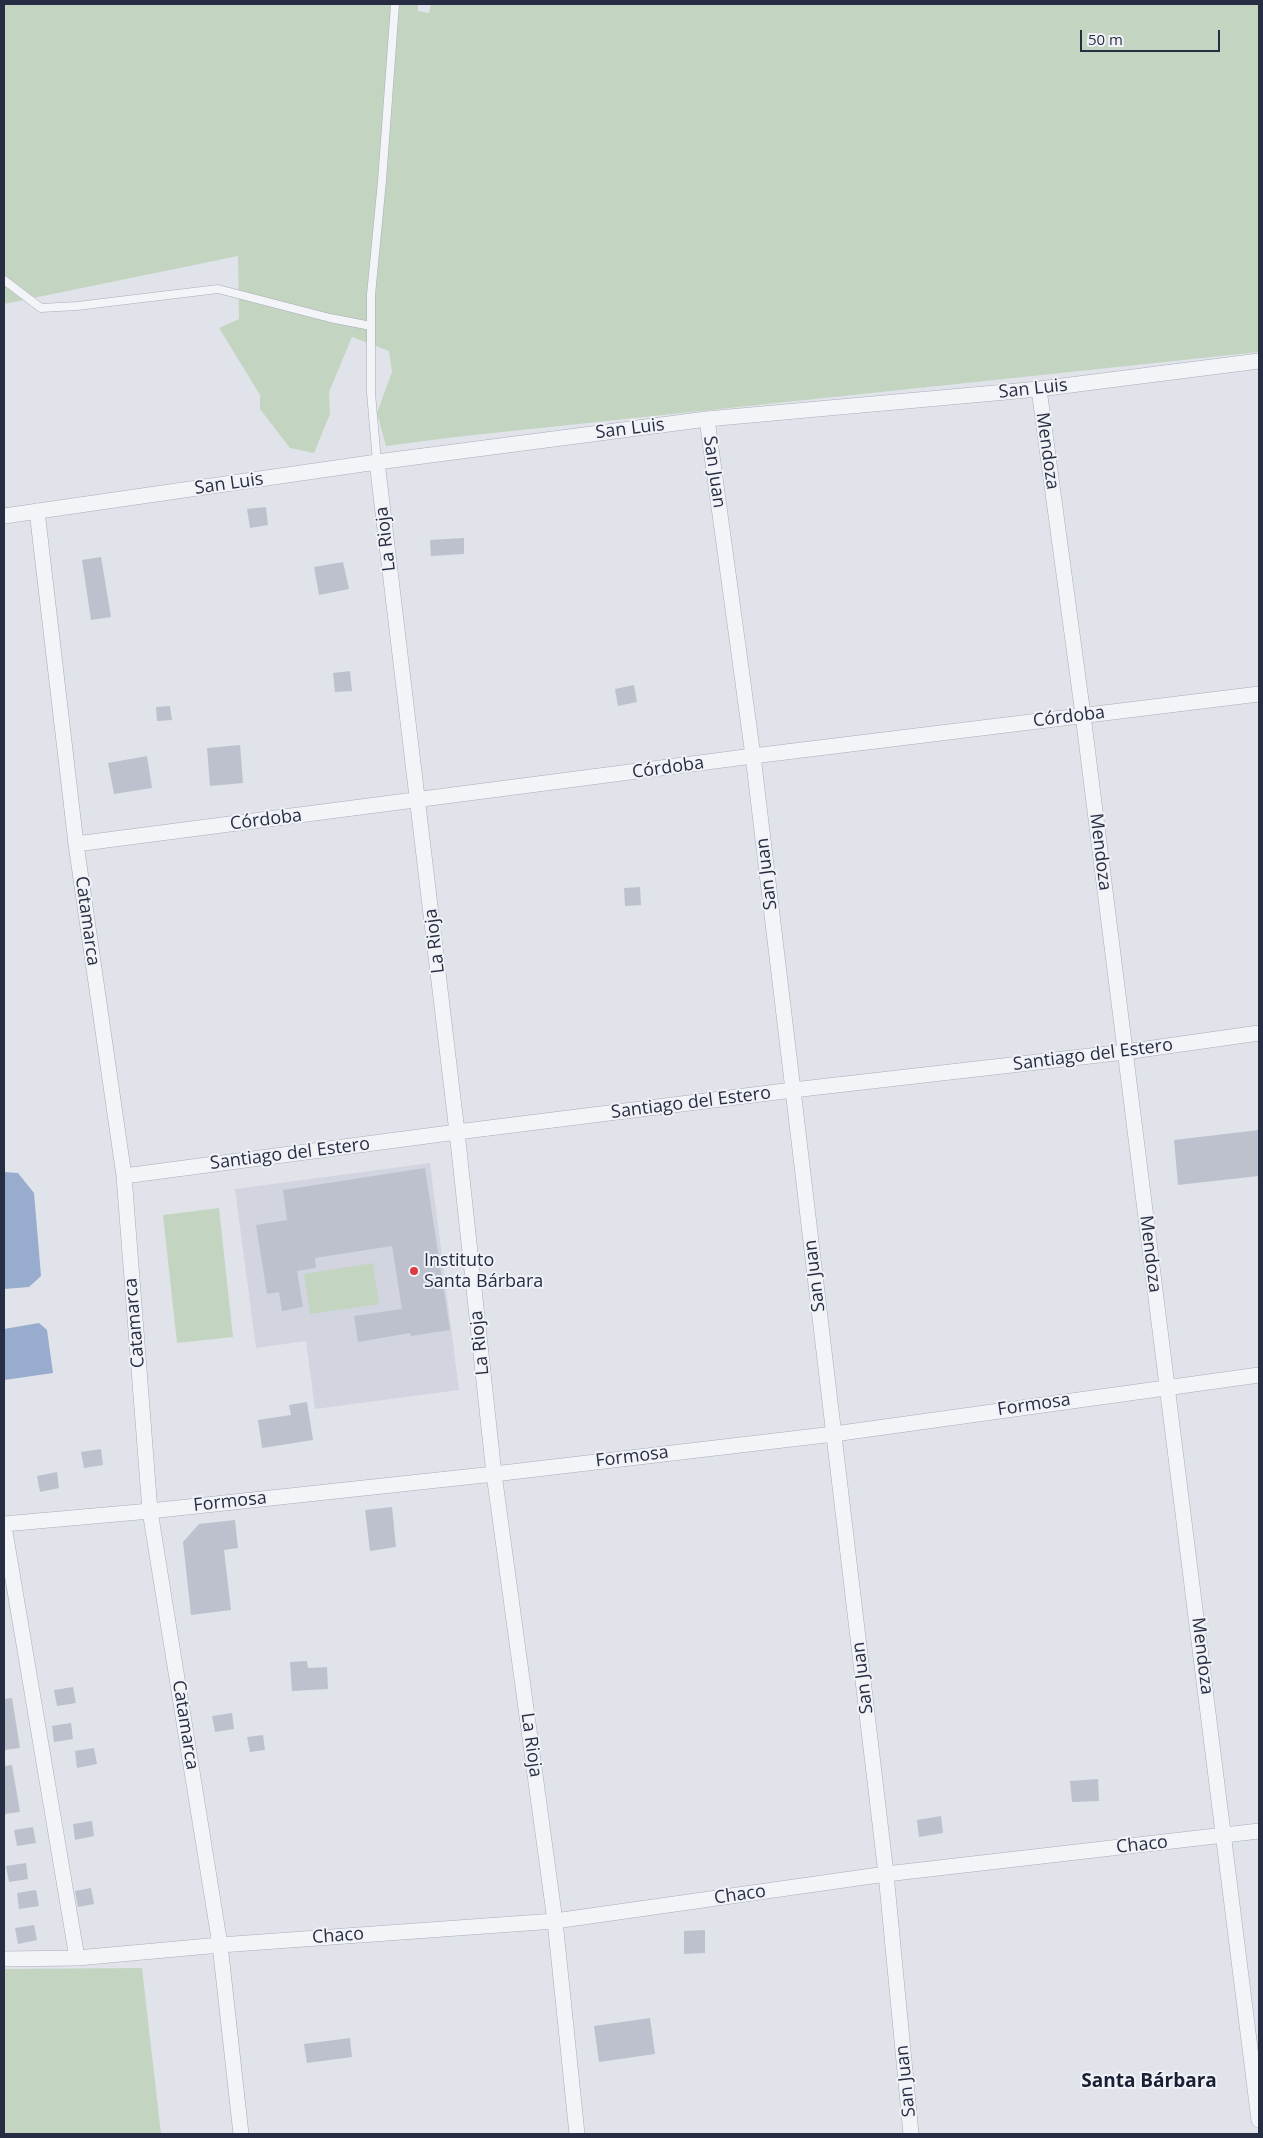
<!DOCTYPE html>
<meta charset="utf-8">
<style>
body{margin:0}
#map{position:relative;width:1263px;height:2138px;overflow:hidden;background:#e0e3ea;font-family:"Open Sans",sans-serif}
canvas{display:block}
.frame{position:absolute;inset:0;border:5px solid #272e43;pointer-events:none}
.scale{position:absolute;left:1080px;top:30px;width:140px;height:22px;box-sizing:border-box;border:2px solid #272e43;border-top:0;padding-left:6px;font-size:15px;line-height:18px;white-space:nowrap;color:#272e43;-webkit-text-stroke:4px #f0f2f7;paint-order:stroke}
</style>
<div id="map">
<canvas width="1263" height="2138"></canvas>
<div class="frame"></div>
<div class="scale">50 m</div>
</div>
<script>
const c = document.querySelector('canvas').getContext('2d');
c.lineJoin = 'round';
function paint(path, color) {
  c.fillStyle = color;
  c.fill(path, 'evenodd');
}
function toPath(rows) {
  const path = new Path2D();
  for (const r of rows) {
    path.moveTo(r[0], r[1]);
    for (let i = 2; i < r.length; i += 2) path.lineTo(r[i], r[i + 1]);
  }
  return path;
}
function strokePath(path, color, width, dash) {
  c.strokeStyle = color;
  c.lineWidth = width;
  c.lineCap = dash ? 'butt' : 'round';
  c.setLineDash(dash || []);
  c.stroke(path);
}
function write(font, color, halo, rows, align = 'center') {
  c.font = font + ' "Open Sans",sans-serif';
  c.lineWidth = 4;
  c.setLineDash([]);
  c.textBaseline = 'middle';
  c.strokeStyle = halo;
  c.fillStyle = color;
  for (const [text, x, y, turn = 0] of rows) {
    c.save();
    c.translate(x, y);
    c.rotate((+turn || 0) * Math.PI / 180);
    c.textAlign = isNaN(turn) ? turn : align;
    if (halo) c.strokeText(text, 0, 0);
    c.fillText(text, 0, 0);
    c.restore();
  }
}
paint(toPath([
 [430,1163,459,1390,315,1409,306,1341,256,1348,235,1189]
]), '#d2d5df');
paint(toPath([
 [4,4,418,4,418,11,429,13,431,4,1259,4,1259,352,455,437,386,446,377,413,392,372,389,351,352,337,329,392,330,414,314,453,290,448,260,409,260,395,219,328,239,319,238,256,4,304],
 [219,1208,233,1337,177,1343,163,1215],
 [373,1263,379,1304,310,1314,304,1274],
 [142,1968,161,2134,4,2134,4,1969]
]), '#c3d5c0');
paint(toPath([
 [4,1172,18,1173,34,1193,41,1276,29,1287,4,1289],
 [39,1323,47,1330,53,1373,4,1380,4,1329]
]), '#98accd');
paint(toPath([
 [266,507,268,525,250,528,247,509],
 [464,538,464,554,431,556,430,540],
 [101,557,111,617,91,620,82,560],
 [343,562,349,589,319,595,314,567],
 [350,671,352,691,335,692,333,673],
 [634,685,637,702,618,706,615,689],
 [170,706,172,720,157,721,156,707],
 [240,745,243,783,210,786,207,748],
 [147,756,152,788,114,794,108,763],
 [640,887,641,905,625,906,624,888],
 [1259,1130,1259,1176,1178,1185,1174,1140],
 [425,1168,450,1330,411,1336,410,1333,358,1342,354,1316,402,1309,392,1246,315,1258,316,1268,297,1271,303,1307,282,1311,279,1292,267,1294,256,1225,287,1220,283,1190],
 [307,1402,313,1440,262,1448,258,1420,291,1415,289,1405],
 [101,1449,103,1465,84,1468,81,1452],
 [57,1472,59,1488,40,1492,37,1476],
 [392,1507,396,1547,370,1551,365,1510],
 [235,1520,238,1548,224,1550,231,1610,191,1615,183,1542,199,1524],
 [307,1661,308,1668,327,1667,328,1689,292,1691,290,1662],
 [73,1687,76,1703,57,1706,54,1690],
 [12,1698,20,1748,4,1750,4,1699],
 [232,1713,234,1729,215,1732,212,1716],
 [71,1723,73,1739,54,1742,52,1726],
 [263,1735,265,1750,250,1752,247,1737],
 [94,1748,97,1764,77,1768,75,1751],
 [12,1765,20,1812,4,1814,4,1766],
 [1098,1779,1099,1801,1072,1802,1070,1781],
 [941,1816,943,1833,919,1837,917,1820],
 [92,1821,94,1836,75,1840,73,1824],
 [33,1827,36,1843,17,1846,14,1830],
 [26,1863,28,1879,9,1882,6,1866],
 [91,1888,94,1904,78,1907,75,1891],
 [36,1890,39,1906,19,1909,17,1893],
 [34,1925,37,1940,18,1944,15,1928],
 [705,1930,705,1953,684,1954,684,1931],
 [650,2018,655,2054,599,2062,594,2026],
 [350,2038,352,2057,307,2063,304,2044]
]), '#bcc1cd');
const lane = toPath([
 [4,280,41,308,77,306,218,289,330,318,371,326],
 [377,462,371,393,371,295,382,181,395,4]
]);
const street = toPath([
 [1039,389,1083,715,1259,2120],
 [707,419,753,756,793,1090,886,1874,911,2134],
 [377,462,457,1132,494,1474,555,1921,577,2134],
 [37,511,76,844,124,1176,150,1511,220,1945,241,2134],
 [4,516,377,462,707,419,1039,389,1259,361],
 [76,844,753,756,1259,694],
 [124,1176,457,1132,793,1090,1125,1052,1259,1033],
 [4,1524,150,1511,494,1474,834,1434,1259,1375],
 [4,1526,77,1958,220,1945,555,1921,886,1874,1259,1831],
 [4,1959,77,1958]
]);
strokePath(lane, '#a8adb8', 9);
strokePath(street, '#a8adb8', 16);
strokePath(lane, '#f3f4f8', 8);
strokePath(street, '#f3f4f8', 15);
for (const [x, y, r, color] of [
 [414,1271,5,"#da3a41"]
]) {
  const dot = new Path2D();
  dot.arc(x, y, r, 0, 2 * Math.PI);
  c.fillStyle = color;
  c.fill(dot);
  strokePath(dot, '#f0f2f7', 2);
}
write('18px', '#272e43', '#f0f2f7', [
 ["San Luis",1033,389,-6],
 ["San Luis",630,429,-7],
 ["Mendoza",1047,451,82],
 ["San Juan",714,472,82],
 ["San Luis",229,484,-8],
 ["La Rioja",386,539,-97],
 ["Córdoba",1069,717,-7],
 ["Córdoba",668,768,-8],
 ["Córdoba",266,820,-7],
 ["Mendoza",1100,852,83],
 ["San Juan",767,874,-97],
 ["Catamarca",87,921,82],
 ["La Rioja",435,941,-97],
 ["Santiago del Estero",1093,1055,-7],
 ["Santiago del Estero",691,1103,-7],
 ["Santiago del Estero",290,1154,-7],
 ["Mendoza",1150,1254,83],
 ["San Juan",815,1276,-97],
 ["Catamarca",135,1323,-95],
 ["La Rioja",480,1343,-96],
 ["Formosa",1034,1405,-8],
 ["Formosa",632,1457,-7],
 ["Formosa",230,1502,-6],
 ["Mendoza",1202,1656,83],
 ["San Juan",863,1678,-97],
 ["Catamarca",185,1725,81],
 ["La Rioja",531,1745,82],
 ["Chaco",1142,1845,-6],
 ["Chaco",740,1895,-8],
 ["Chaco",338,1936,-4],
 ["San Juan",906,2081,-96]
]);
write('18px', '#272e43', '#f0f2f7', [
 ["Instituto",424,1261],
 ["Santa Bárbara",424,1282]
], 'left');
write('bold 19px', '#191f34', '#f0f2f7', [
 ["Santa Bárbara",1149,2082]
]);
</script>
